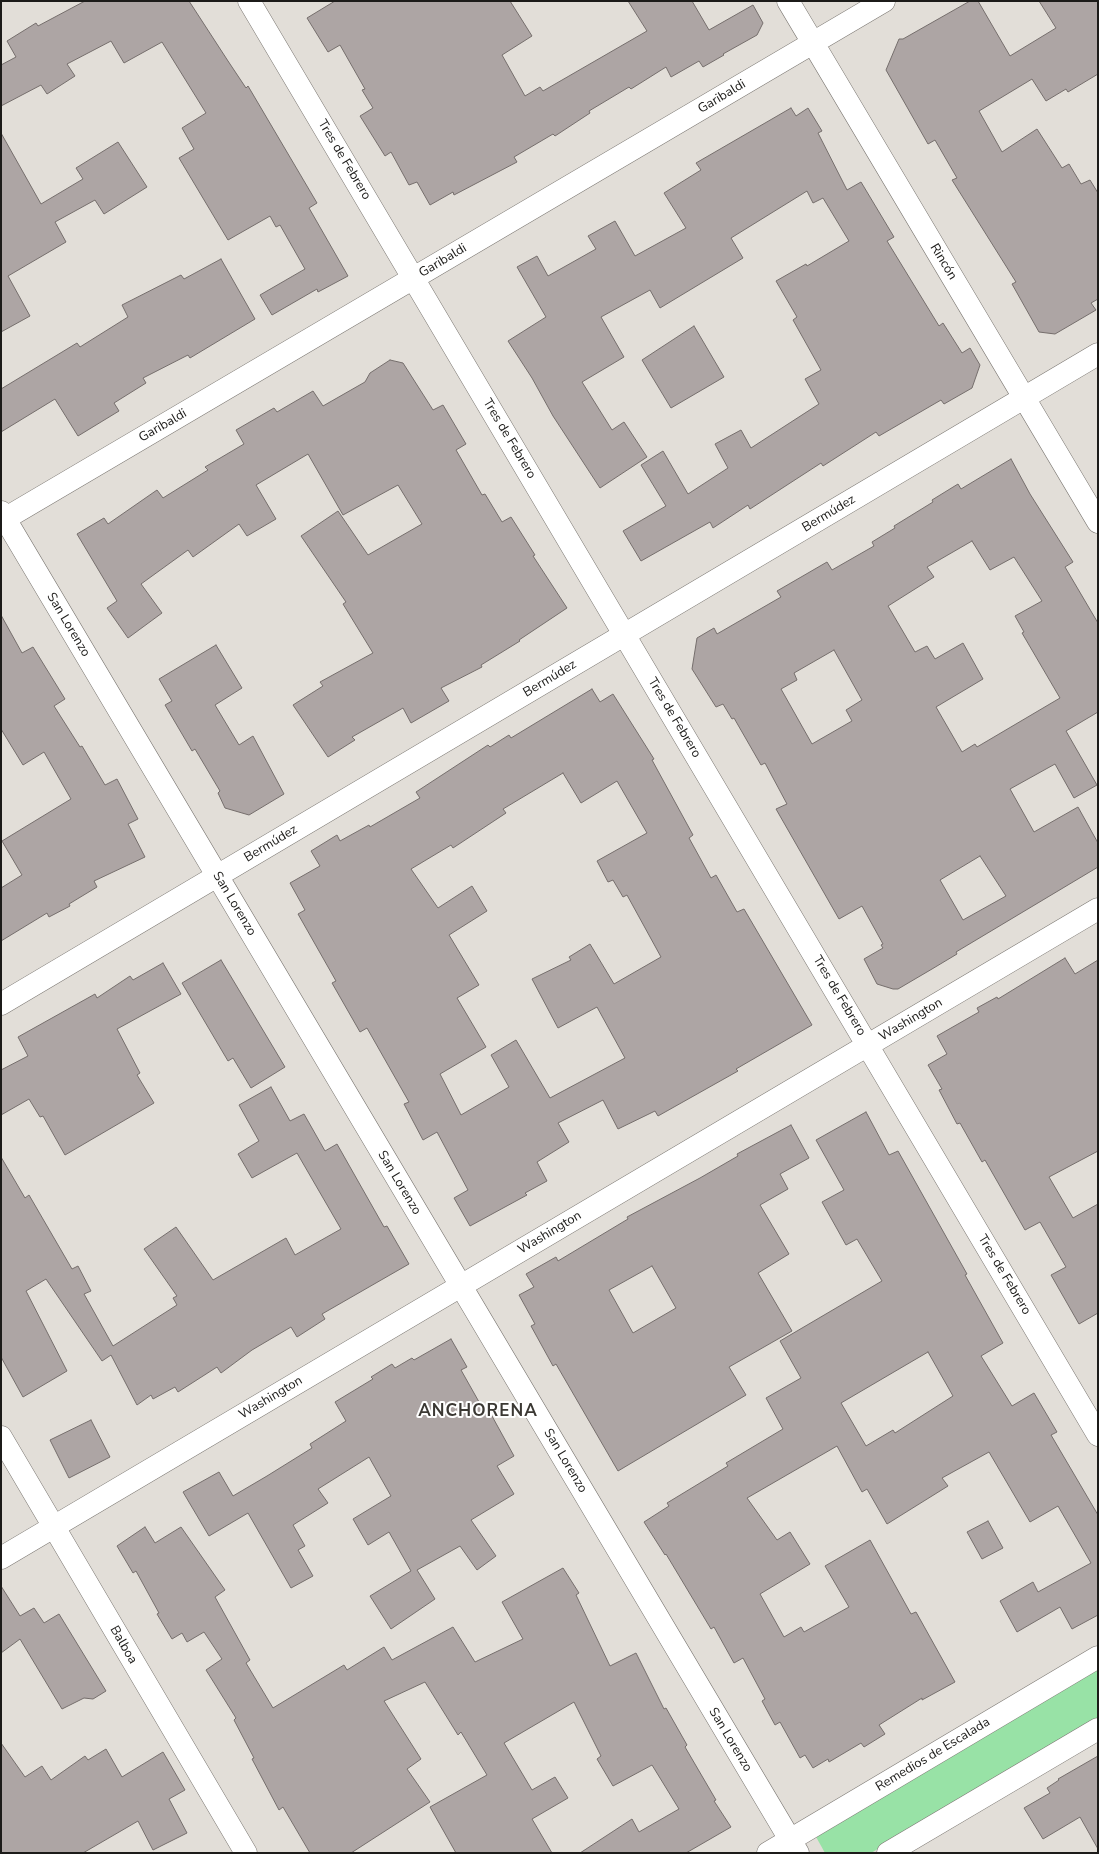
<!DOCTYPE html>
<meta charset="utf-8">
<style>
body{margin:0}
#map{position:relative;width:1099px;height:1854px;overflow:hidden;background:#e2ded8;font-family:"Nunito Sans",sans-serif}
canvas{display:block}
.frame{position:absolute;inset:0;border:2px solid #1c1b19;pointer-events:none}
</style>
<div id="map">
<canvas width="1099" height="1854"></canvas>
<div class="frame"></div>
</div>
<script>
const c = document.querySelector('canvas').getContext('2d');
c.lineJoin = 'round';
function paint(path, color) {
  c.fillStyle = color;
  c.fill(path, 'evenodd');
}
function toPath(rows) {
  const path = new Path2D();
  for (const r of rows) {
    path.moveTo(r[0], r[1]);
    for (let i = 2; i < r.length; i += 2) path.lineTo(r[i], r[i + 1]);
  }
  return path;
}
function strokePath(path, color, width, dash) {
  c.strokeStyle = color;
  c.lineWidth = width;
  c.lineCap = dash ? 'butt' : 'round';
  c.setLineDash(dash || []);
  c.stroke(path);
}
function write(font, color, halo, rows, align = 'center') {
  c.font = font + ' "Nunito Sans",sans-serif';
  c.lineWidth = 4;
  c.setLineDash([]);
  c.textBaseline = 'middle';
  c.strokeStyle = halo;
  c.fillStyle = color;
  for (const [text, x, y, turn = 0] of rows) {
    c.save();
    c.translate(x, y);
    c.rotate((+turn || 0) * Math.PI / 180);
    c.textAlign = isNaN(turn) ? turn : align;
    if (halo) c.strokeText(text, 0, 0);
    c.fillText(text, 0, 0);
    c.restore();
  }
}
paint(toPath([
 [1098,1668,1098,1719,871,1853,825,1853,815,1835]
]), '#98e2a6');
const building = toPath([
 [85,1,189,1,228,61,246,88,248,86,317,203,309,208,348,276,318,292,317,289,272,315,260,295,305,269,280,225,276,227,270,216,228,240,179,158,194,149,182,128,206,113,162,42,124,63,111,41,67,64,75,76,47,94,41,85,1,106,1,65,16,57,7,41,36,23,38,26,85,1],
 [335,1,510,1,532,36,502,55,525,96,540,87,543,91,647,31,628,1,692,1,709,30,753,5,763,23,757,35,723,54,724,55,703,67,699,61,671,77,666,67,631,89,629,87,589,111,590,113,555,136,553,134,514,157,517,162,454,195,453,192,430,205,417,182,409,185,391,152,385,156,360,116,373,108,362,90,365,89,340,45,328,52,307,18,335,1],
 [970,1,978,1,1010,56,1056,28,1039,1,1098,1,1098,74,1068,92,1066,89,1046,101,1032,79,979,111,1002,152,1037,129,1062,168,1069,164,1081,184,1090,180,1098,193,1098,299,1091,303,1096,310,1055,334,1039,332,1012,284,1016,282,952,180,957,178,935,140,928,144,886,70,899,39,903,39,970,1],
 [791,108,796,116,808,108,822,131,818,133,847,190,861,182,894,237,887,241,939,326,943,323,962,353,970,348,980,365,972,388,944,404,941,400,879,436,876,432,823,466,821,463,750,509,748,505,713,528,710,522,641,561,623,531,666,506,641,465,663,451,688,494,728,468,715,444,741,430,751,448,819,404,805,379,821,370,793,320,797,317,776,281,806,264,807,266,849,241,823,198,813,203,807,191,731,238,743,258,660,308,650,290,601,317,624,357,582,382,612,430,624,422,647,457,600,488,553,416,532,378,508,341,546,317,517,267,537,256,548,276,596,249,588,236,615,221,635,256,686,228,664,193,701,170,696,163,791,108],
 [1,133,41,204,83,179,76,168,118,142,147,187,104,214,95,200,55,222,66,242,8,276,30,316,1,332,1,133],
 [221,259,255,319,190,358,188,355,143,378,146,383,114,403,119,411,78,436,55,399,1,432,1,389,77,343,80,347,128,317,122,305,181,275,184,279,221,259],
 [694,326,724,377,671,408,642,360,694,326],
 [390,360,403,363,433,410,443,405,466,444,456,450,482,495,485,494,502,522,511,517,535,555,533,556,567,608,519,640,520,641,481,665,482,667,441,688,449,701,411,723,403,708,352,737,355,740,328,757,293,705,323,686,320,682,373,653,343,604,346,602,301,536,338,511,368,555,422,524,398,485,343,515,308,454,256,485,276,519,247,536,239,524,193,557,188,550,141,584,162,613,128,638,107,608,117,601,77,534,104,518,108,524,157,490,163,498,208,470,205,467,244,444,236,430,274,408,277,412,313,391,323,406,365,382,370,373,390,360],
 [1011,459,1030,494,1073,562,1065,567,1098,623,1098,712,1066,731,1097,785,1074,798,1055,764,1010,789,1034,832,1078,807,1098,843,1098,867,956,952,957,954,932,969,898,989,893,989,877,984,864,959,883,948,881,945,883,944,862,906,839,919,776,809,787,804,765,763,761,765,734,718,732,719,723,704,716,707,692,669,697,638,714,628,717,634,781,597,777,591,827,562,832,570,874,546,872,542,895,528,894,526,933,502,932,500,958,484,961,489,1011,459],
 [972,541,990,570,1014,557,1042,601,1015,616,1024,632,1022,633,1060,698,977,747,975,744,962,752,936,707,983,679,963,643,935,659,927,646,915,652,888,606,934,577,927,567,972,541],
 [834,650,862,700,846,710,852,721,812,744,781,689,797,680,794,673,834,650],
 [980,856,1006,896,963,920,940,880,980,856],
 [1,615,22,653,33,647,65,699,54,706,80,747,82,746,105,785,117,779,138,819,128,824,145,857,94,881,97,887,69,904,70,906,49,917,47,913,1,941,1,888,22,875,2,841,71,799,44,752,23,765,1,729,1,615],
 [216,645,242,688,215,705,239,745,253,736,284,794,249,815,225,808,218,793,220,791,195,749,192,751,165,705,172,701,159,679,216,645],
 [592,689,600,702,613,694,654,759,652,760,693,835,689,838,711,878,716,875,737,912,744,909,812,1025,736,1069,738,1071,658,1116,655,1111,618,1129,603,1100,558,1123,569,1142,537,1162,547,1181,525,1193,527,1195,470,1226,454,1198,468,1190,437,1132,423,1140,404,1104,409,1102,367,1028,360,1032,332,983,336,981,298,914,305,910,290,883,320,866,311,851,337,835,340,841,369,825,370,827,420,798,416,792,488,745,490,747,509,735,511,738,592,689],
 [563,773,581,803,617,781,647,833,597,861,608,882,613,880,623,897,627,895,661,957,614,984,590,944,569,957,571,960,532,979,558,1028,597,1007,625,1058,550,1098,516,1040,491,1055,509,1087,461,1115,440,1074,486,1047,457,998,479,985,449,935,487,911,472,886,438,908,411,869,451,845,453,848,506,813,503,809,563,773],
 [1065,958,1075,974,1098,960,1098,1151,1049,1177,1073,1218,1098,1204,1098,1313,1079,1324,1051,1275,1066,1267,1040,1222,1025,1230,985,1160,982,1162,960,1123,957,1124,939,1090,942,1089,928,1065,947,1054,937,1036,979,1012,977,1008,997,997,998,999,1065,958],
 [221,960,285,1067,251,1088,233,1058,228,1061,182,983,221,960],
 [163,963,181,994,117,1029,140,1073,137,1075,154,1103,65,1155,43,1116,40,1117,29,1099,1,1115,1,1070,28,1056,18,1037,95,994,97,998,130,976,133,980,163,963],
 [271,1087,290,1121,304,1114,325,1151,337,1144,384,1227,387,1226,409,1264,322,1314,325,1319,297,1337,291,1327,252,1350,221,1373,217,1367,178,1392,175,1387,153,1399,151,1395,137,1405,111,1355,102,1361,46,1279,26,1291,67,1371,23,1397,1,1357,1,1157,25,1198,29,1195,72,1269,78,1266,91,1291,84,1294,113,1346,177,1305,173,1298,177,1296,144,1249,176,1227,213,1280,286,1238,295,1255,341,1229,297,1153,252,1178,238,1154,259,1141,239,1105,271,1087],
 [866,1112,889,1155,898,1151,967,1274,965,1275,1003,1343,981,1356,1012,1406,1034,1393,1057,1432,1051,1435,1098,1515,1098,1615,1072,1629,1060,1607,1017,1632,1000,1601,1033,1582,1038,1592,1091,1563,1058,1506,1030,1522,989,1452,942,1478,948,1486,887,1524,867,1489,862,1492,837,1446,747,1498,777,1540,790,1532,810,1564,760,1594,784,1637,801,1627,804,1632,849,1607,825,1566,870,1540,911,1614,916,1612,955,1682,922,1700,922,1698,879,1725,885,1734,864,1747,861,1743,829,1762,828,1759,813,1768,805,1755,800,1758,780,1722,775,1725,762,1701,765,1699,743,1658,734,1663,714,1627,711,1629,666,1554,665,1555,644,1522,669,1506,667,1503,728,1466,726,1463,783,1429,766,1398,801,1378,780,1341,882,1281,857,1239,846,1245,822,1202,844,1190,816,1140,866,1112],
 [928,1352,953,1396,895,1433,893,1430,866,1446,841,1403,928,1352],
 [791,1125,809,1158,780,1174,788,1189,760,1205,789,1254,758,1273,792,1331,729,1367,746,1395,618,1471,556,1364,553,1366,531,1326,535,1324,519,1295,534,1287,526,1274,556,1257,558,1261,628,1219,627,1217,700,1178,738,1156,737,1154,791,1125],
 [652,1266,676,1308,633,1333,609,1290,652,1266],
 [451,1339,467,1367,461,1370,483,1409,487,1407,514,1456,497,1466,514,1494,471,1520,496,1556,477,1570,460,1546,417,1570,435,1599,391,1629,370,1596,411,1571,389,1532,368,1545,353,1519,391,1496,369,1457,318,1489,328,1503,293,1525,305,1546,298,1550,313,1576,291,1588,248,1513,209,1536,183,1492,219,1472,233,1496,267,1476,312,1448,310,1444,346,1421,335,1402,373,1379,371,1377,392,1364,395,1368,412,1358,414,1360,451,1339],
 [91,1420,110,1457,69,1478,50,1440,91,1420],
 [988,1521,1003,1548,982,1559,967,1532,988,1521],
 [145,1527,155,1543,181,1527,225,1590,215,1597,250,1660,246,1663,273,1708,344,1665,347,1670,384,1647,392,1660,453,1627,475,1662,523,1639,502,1602,563,1568,579,1593,576,1595,610,1666,636,1653,664,1709,666,1708,687,1745,685,1747,716,1800,714,1801,731,1827,686,1853,580,1853,632,1819,639,1832,679,1809,652,1765,613,1786,597,1759,601,1756,574,1702,504,1743,532,1790,555,1777,568,1798,532,1819,552,1853,456,1853,430,1807,487,1775,461,1732,458,1735,425,1682,384,1701,421,1759,407,1769,430,1802,351,1853,310,1853,283,1807,279,1810,252,1759,254,1758,234,1720,236,1718,206,1670,222,1659,204,1632,187,1642,182,1633,172,1639,157,1614,159,1613,136,1571,133,1573,117,1546,145,1527],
 [1,1586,20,1616,34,1608,44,1623,59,1614,106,1691,93,1699,84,1698,62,1709,20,1639,1,1653,1,1586],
 [1,1743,25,1777,42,1766,51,1780,85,1756,88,1760,106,1749,122,1777,163,1752,185,1790,169,1799,187,1833,153,1850,138,1821,83,1853,1,1853,1,1743],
 [1098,1756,1098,1849,1080,1817,1043,1839,1024,1808,1050,1793,1047,1788,1059,1780,1058,1779,1098,1756]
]);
paint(building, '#ada5a4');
strokePath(building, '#756e6c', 1);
const street = toPath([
 [249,1,1098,1435],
 [788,1,1098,522],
 [1,512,798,1853],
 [1,521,884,1],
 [1,1004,1098,354],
 [1,1437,246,1853],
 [1,1558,1098,909]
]);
const secondary = toPath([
 [768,1853,1098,1657],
 [888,1853,1098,1729]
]);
strokePath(street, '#7c7873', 23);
strokePath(secondary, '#7c7873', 23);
strokePath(street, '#fff', 22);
strokePath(secondary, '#fff', 22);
write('13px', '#1c1b19', '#fff', [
 ["Garibaldi",722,97,-31],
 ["Tres de Febrero",344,160,59],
 ["Garibaldi",443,261,-31],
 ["Rincón",943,262,59],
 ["Garibaldi",163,426,-30],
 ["Tres de Febrero",509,439,59],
 ["Bermúdez",829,514,-31],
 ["San Lorenzo",68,625,59],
 ["Bermúdez",550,679,-31],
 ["Tres de Febrero",674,718,59],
 ["Bermúdez",271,844,-31],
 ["San Lorenzo",234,904,59],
 ["Tres de Febrero",839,996,59],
 ["Washington",911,1020,-31],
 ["San Lorenzo",399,1183,59],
 ["Washington",550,1233,-31],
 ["Tres de Febrero",1004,1275,59],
 ["Washington",271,1398,-31],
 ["San Lorenzo",565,1461,59],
 ["Balboa",123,1645,60],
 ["San Lorenzo",730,1740,59],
 ["Remedios de Escalada",933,1755,-31]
]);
c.letterSpacing = '1px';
write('bold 17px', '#3b3833', '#fff', [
 ["ANCHORENA",478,1412]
]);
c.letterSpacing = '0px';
</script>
